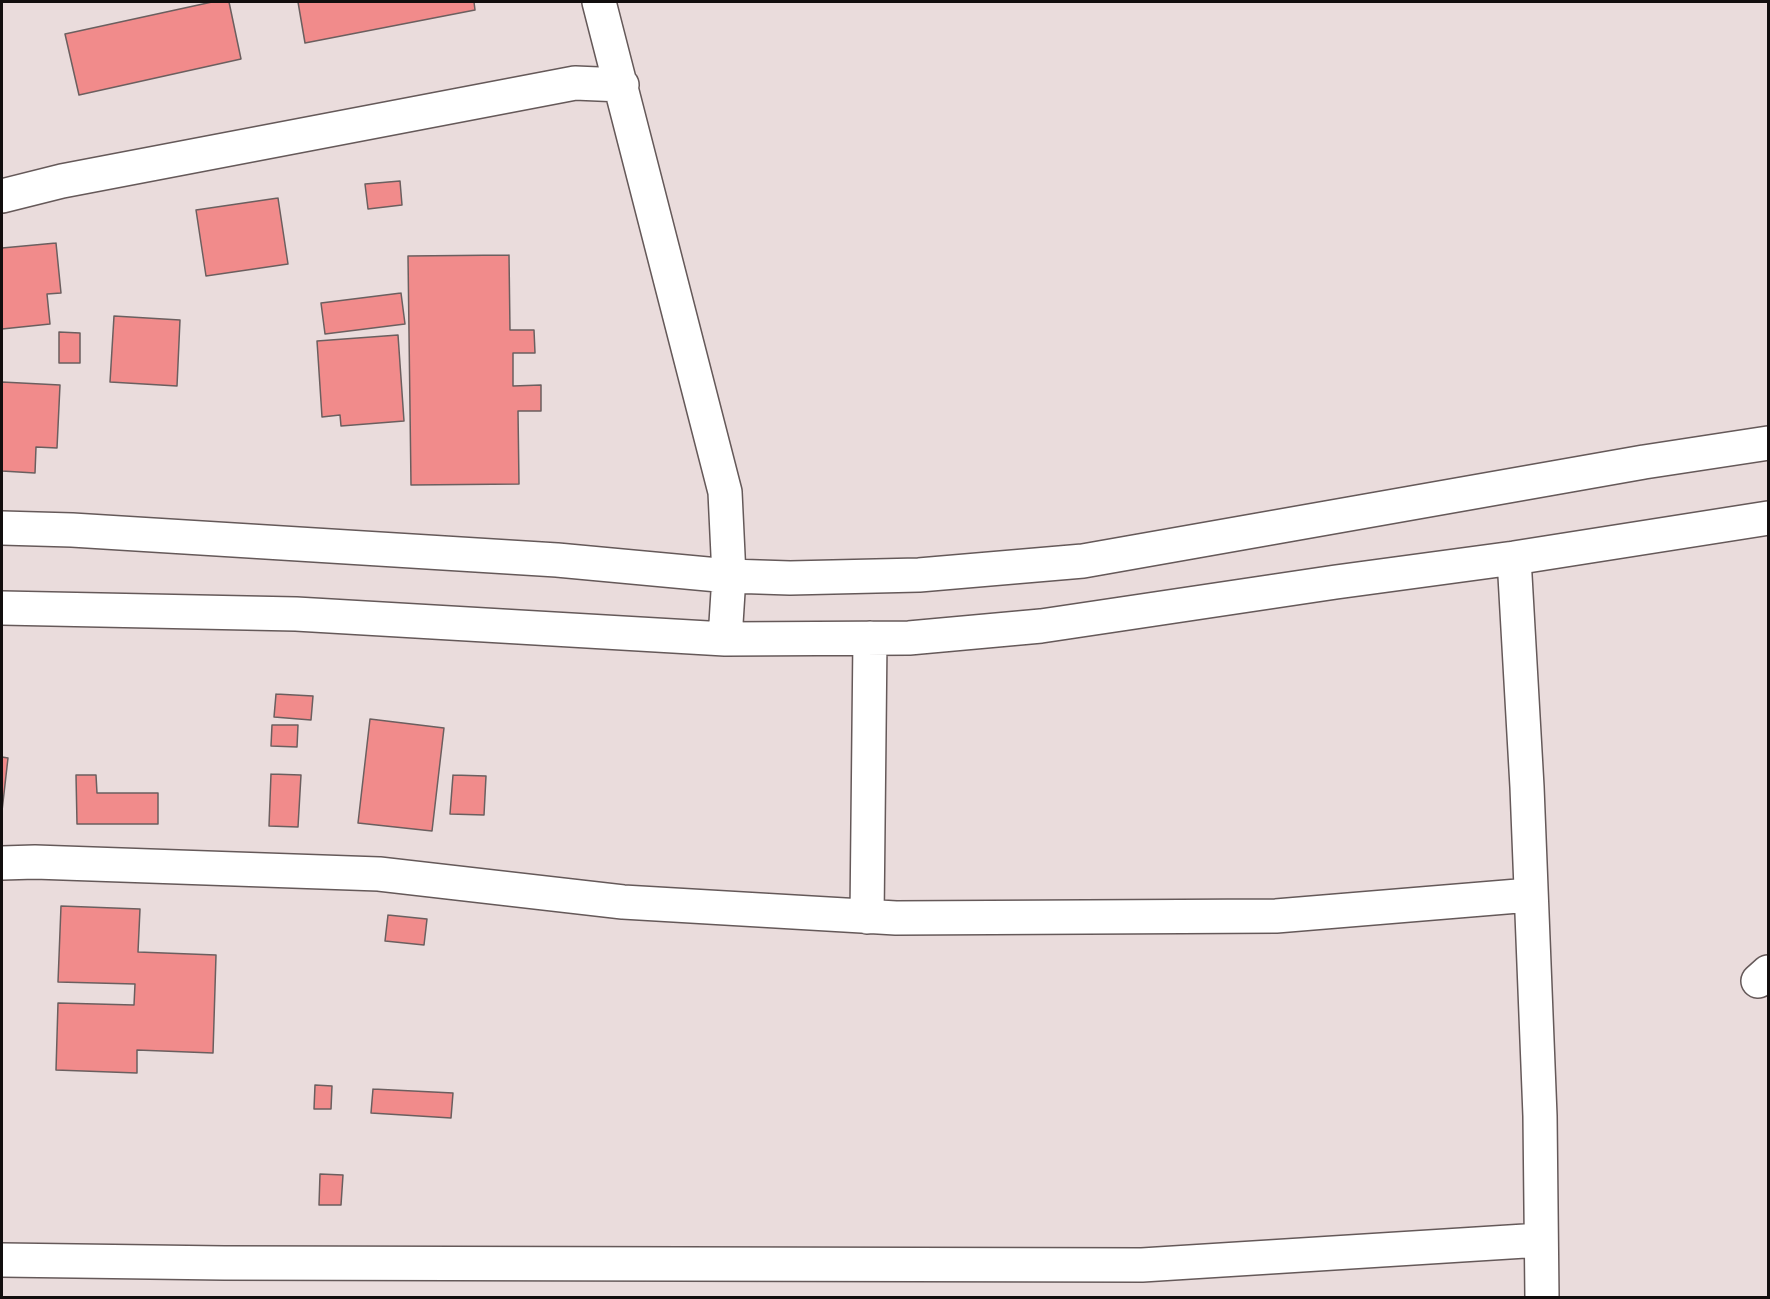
<!DOCTYPE html>
<style>
body{margin:0}
#map{position:relative;width:1770px;height:1299px;overflow:hidden;background:#eadcdc;font-family:"Crimson Pro",serif}
canvas{display:block}
.frame{position:absolute;inset:0;border:3px solid #120e0e;pointer-events:none}
</style>
<div id="map">
<canvas width="1770" height="1299"></canvas>
<div class="frame"></div>
</div>
<script>
const c = document.querySelector('canvas').getContext('2d');
c.lineJoin = 'round';
function paint(path, color) {
  c.fillStyle = color;
  c.fill(path, 'evenodd');
}
function toPath(rows) {
  const path = new Path2D();
  for (const r of rows) {
    path.moveTo(r[0], r[1]);
    for (let i = 2; i < r.length; i += 2) path.lineTo(r[i], r[i + 1]);
  }
  return path;
}
function strokePath(path, color, width, dash) {
  c.strokeStyle = color;
  c.lineWidth = width;
  c.lineCap = dash ? 'butt' : 'round';
  c.setLineDash(dash || []);
  c.stroke(path);
}
const building = toPath([
 [212,2,229,2,241,59,79,95,65,34,212,2],
 [298,2,474,2,475,10,305,43,298,2],
 [400,181,402,205,368,209,365,184,400,181],
 [278,198,288,264,206,276,196,210,278,198],
 [56,243,61,293,47,294,50,324,2,329,2,248,56,243],
 [509,255,510,330,534,330,535,353,513,353,513,386,541,385,541,411,518,411,519,484,411,485,408,256,509,255],
 [401,293,405,324,325,334,321,303,401,293],
 [114,316,180,320,177,386,110,382,114,316],
 [59,332,80,333,80,363,59,363,59,332],
 [398,335,404,421,341,426,340,415,322,417,317,341,398,335],
 [2,382,60,385,57,448,36,447,35,473,2,471,2,382],
 [276,694,313,696,311,720,274,717,276,694],
 [370,719,444,728,432,831,358,823,370,719],
 [272,725,298,725,297,747,271,746,272,725],
 [2,757,8,758,2,811,2,757],
 [271,774,301,775,298,827,269,826,271,774],
 [76,775,96,775,97,793,158,793,158,824,77,824,76,775],
 [453,775,486,776,484,815,450,814,453,775],
 [61,906,140,909,138,952,216,955,213,1053,137,1050,137,1073,56,1070,58,1003,134,1005,135,984,58,982,61,906],
 [388,915,427,919,424,945,385,941,388,915],
 [315,1085,332,1086,331,1109,314,1109,315,1085],
 [373,1089,453,1093,451,1118,371,1113,373,1089],
 [320,1174,343,1175,341,1205,319,1205,320,1174]
]);
paint(building, '#f18b8b');
strokePath(building, '#6b5f5f', 1.5);
const minor = toPath([
 [599,2,725,492,729,576,725,639],
 [2,196,62,181,575,83,622,85],
 [2,528,72,530,557,560,729,576,790,578,919,575,1083,561,1644,462,1768,443],
 [1514,558,1527,787,1540,1116,1542,1298],
 [2,608,296,614,725,639,909,638,1041,626,1336,582,1514,558,1768,518],
 [2,863,35,862,379,874,623,902,896,918,1276,916,1530,895],
 [867,917,870,638],
 [1758,981,1768,972],
 [2,1260,224,1263,1142,1265,1541,1240]
]);
strokePath(minor, '#655959', 36);
strokePath(minor, '#fff', 33);
</script>
